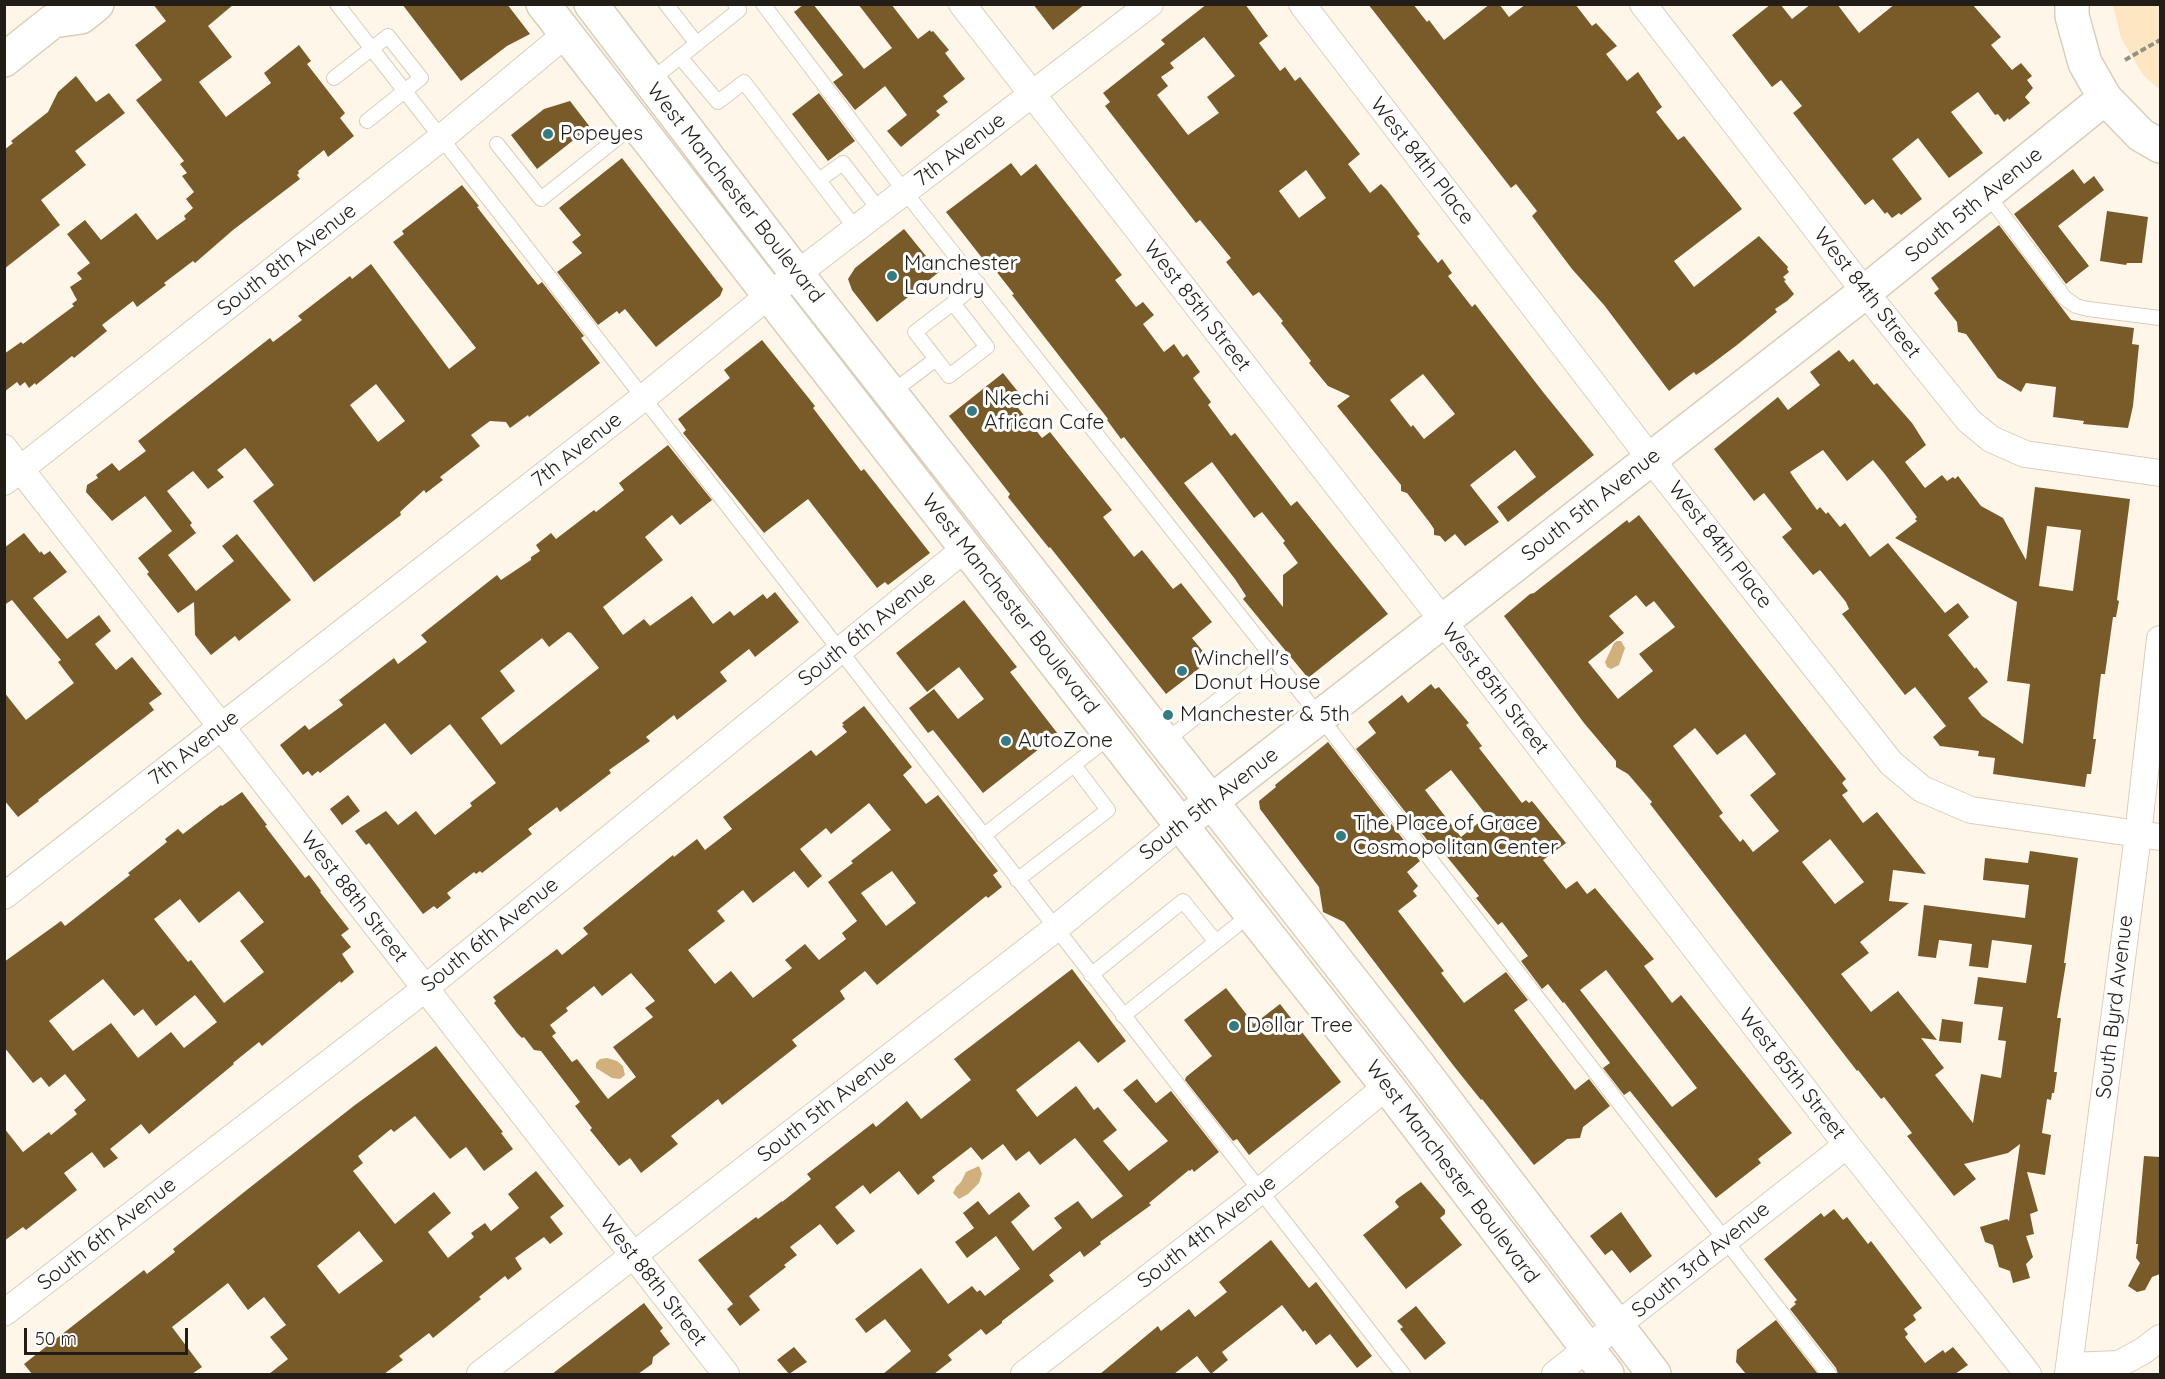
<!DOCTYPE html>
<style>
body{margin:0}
#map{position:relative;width:2165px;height:1379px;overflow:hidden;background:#fff6ea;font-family:Quicksand,sans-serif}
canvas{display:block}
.frame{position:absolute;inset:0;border:6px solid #221d16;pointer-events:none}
.scale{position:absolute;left:24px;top:1328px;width:164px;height:27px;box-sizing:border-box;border:3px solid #221d16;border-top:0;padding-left:8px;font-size:18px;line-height:21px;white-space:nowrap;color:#221d16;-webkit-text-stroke:4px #fff;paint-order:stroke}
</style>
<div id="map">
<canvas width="2165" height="1379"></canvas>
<div class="frame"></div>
<div class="scale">50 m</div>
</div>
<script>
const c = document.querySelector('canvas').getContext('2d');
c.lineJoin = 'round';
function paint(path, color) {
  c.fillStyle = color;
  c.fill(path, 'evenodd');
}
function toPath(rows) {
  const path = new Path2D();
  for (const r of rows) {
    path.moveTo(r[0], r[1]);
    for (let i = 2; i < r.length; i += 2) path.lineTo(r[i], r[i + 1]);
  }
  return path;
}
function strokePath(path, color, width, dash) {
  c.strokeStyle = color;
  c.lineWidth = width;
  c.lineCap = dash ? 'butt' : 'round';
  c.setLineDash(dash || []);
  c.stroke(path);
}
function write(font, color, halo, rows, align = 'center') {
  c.font = font + ' Quicksand,sans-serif';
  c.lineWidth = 6;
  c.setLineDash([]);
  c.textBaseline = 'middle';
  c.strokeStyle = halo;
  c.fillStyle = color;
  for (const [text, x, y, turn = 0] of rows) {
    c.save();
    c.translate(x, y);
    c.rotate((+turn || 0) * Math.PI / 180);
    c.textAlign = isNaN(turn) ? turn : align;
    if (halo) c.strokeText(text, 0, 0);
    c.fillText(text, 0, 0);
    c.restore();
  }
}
paint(toPath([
 [2113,5,2160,5,2160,90,2143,75,2121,38]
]), '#ffe6c3');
paint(toPath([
 [1617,641,1621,641,1625,648,1619,665,1611,669,1607,667,1605,662,1614,643],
 [607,1058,617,1061,623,1066,625,1075,620,1079,612,1078,596,1068,596,1063,600,1059],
 [979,1166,982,1174,979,1183,968,1194,959,1199,953,1193,956,1187,961,1182,966,1172]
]), '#d1b07d');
paint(toPath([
 [153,4,234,4,208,26,232,57,199,82,226,117,271,83,264,73,299,45,311,61,307,64,345,113,340,118,354,136,328,157,324,150,298,171,299,173,297,175,300,179,233,230,195,263,193,261,164,283,166,285,137,307,133,301,102,325,107,331,74,358,72,356,36,385,35,383,29,388,25,382,20,386,17,382,4,392,4,354,21,342,23,344,51,323,74,306,72,304,77,300,70,287,82,279,77,273,90,263,67,234,85,220,101,240,136,213,157,240,186,219,184,216,193,208,186,199,194,192,182,176,187,173,180,164,184,161,136,100,162,80,135,45,166,21],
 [402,4,507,4,530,34,507,46,461,81],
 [804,4,813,4,864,69,892,48,858,4,891,4,918,39,930,30,931,32,933,31,949,50,945,53,965,79,943,96,948,102,936,111,940,115,901,147,887,131,907,115,885,86,855,110,833,82,843,75,794,12],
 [1033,4,1085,4,1053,30],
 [1207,4,1245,4,1268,36,1259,43,1280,71,1285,67,1295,81,1300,77,1360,154,1348,164,1370,193,1381,184,1387,190,1420,234,1417,236,1438,263,1442,259,1452,273,1448,276,1472,307,1475,304,1543,392,1594,455,1508,522,1497,507,1536,477,1515,450,1470,485,1499,522,1465,546,1455,534,1445,542,1440,536,1434,535,1434,529,1430,523,1407,493,1401,491,1401,485,1337,406,1350,396,1328,386,1309,363,1311,361,1281,323,1283,321,1259,292,1253,296,1226,262,1231,258,1200,220,1196,223,1105,106,1110,102,1103,93,1165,44,1161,40],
 [1204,37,1235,76,1207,97,1219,113,1188,135,1157,95,1168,86,1161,77,1174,68,1170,63],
 [1306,170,1326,198,1299,218,1279,191],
 [1423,374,1455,414,1424,439,1413,425,1411,427,1390,400],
 [1368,4,1413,4,1427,22,1429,20,1444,40,1490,4,1499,4,1509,17,1526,4,1575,4,1592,26,1596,23,1617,46,1606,54,1627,81,1638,72,1662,107,1656,112,1678,140,1684,136,1742,209,1674,261,1694,287,1759,236,1788,267,1787,269,1789,272,1783,277,1786,280,1784,281,1794,294,1787,301,1775,309,1777,312,1737,345,1705,369,1696,375,1694,372,1669,391,1604,305,1572,269,1532,216,1537,211,1516,184,1511,188],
 [1771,4,1780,4,1792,19,1811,4,1837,4,1859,33,1895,4,1972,4,2001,37,1991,45,2012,70,2021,63,2032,76,2027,80,2033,88,2025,97,2030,103,2009,120,2008,118,2004,122,1998,114,1995,115,1978,92,1951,112,1983,153,1949,178,1918,138,1892,159,1922,199,1901,215,1899,213,1892,218,1887,212,1885,214,1873,199,1865,205,1793,113,1802,106,1781,80,1772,87,1732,35],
 [76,76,96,102,109,93,125,113,75,151,86,165,41,200,60,225,4,269,4,150,13,143,11,141,48,112,58,92],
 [819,93,855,141,828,161,792,114],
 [570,101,590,127,537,169,511,135,544,109],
 [622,158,723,289,720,296,656,347,625,309,619,314,617,311,598,325,557,272,582,253,572,242,581,235,559,208],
 [1011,163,1021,176,1036,164,1122,275,1115,280,1136,307,1143,302,1154,315,1143,324,1164,352,1174,344,1183,357,1187,354,1200,372,1193,378,1211,402,1208,405,1228,432,1231,436,1235,433,1291,506,1297,501,1388,614,1308,678,1243,599,1246,596,1235,579,1142,460,1124,437,1121,439,1107,420,1108,419,1012,295,1014,294,992,266,990,268,946,212],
 [1212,462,1254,518,1262,512,1285,541,1283,543,1298,563,1283,575,1283,607,1184,483],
 [2073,169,2084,184,2094,176,2104,190,2058,226,2089,266,2066,284,2014,214],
 [462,185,479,206,477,207,538,285,542,282,584,336,581,338,600,363,529,417,528,415,510,428,506,422,490,421,471,435,480,446,440,477,443,480,426,493,424,490,400,512,401,515,314,582,253,501,274,485,245,448,217,470,224,477,208,489,193,471,167,491,192,523,190,525,196,533,168,555,196,591,234,561,222,546,237,534,291,600,239,641,235,636,211,655,195,635,194,602,178,613,147,574,149,572,138,558,172,531,145,496,112,521,86,492,87,485,98,478,96,475,112,463,119,471,146,451,138,441,270,338,273,342,302,320,298,316,350,276,352,279,371,264,449,369,476,348,393,242,404,234,402,231],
 [376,384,405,421,378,442,350,405],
 [2107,211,2148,217,2142,263,2127,263,2126,265,2100,261],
 [1999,225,2071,320,2134,328,2132,344,2139,345,2133,406,2128,428,2083,424,2084,421,2053,417,2056,387,2026,383,2021,392,1998,378,1966,334,1958,332,1957,322,1934,293,1939,289,1931,278],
 [904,229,939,272,877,322,852,290,848,279,855,268],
 [762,340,815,406,813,408,861,471,864,469,930,553,888,585,885,582,877,588,808,499,764,533,683,433,686,430,678,419,730,378,724,370],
 [1839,350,1849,362,1853,359,1874,385,1877,383,1912,423,1926,445,1905,462,1925,488,1942,475,1947,481,1953,477,1955,479,1958,476,1981,506,2003,518,2026,560,2035,487,2130,499,2117,600,2119,601,2116,617,2113,617,2105,674,2101,674,2093,739,2096,739,2091,774,2087,774,2085,787,1993,774,1995,758,1978,756,1979,751,1940,746,1933,737,1946,726,1915,687,1905,695,1842,614,1849,609,1846,602,1820,570,1813,575,1782,537,1792,529,1764,493,1754,501,1714,449,1778,397,1788,410,1820,385,1810,372],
 [1823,450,1847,481,1873,460,1884,473,1917,517,1915,519,1917,521,1895,538,2017,602,2007,681,2030,684,2023,744,1982,716,1968,698,1988,682,1976,667,1975,669,1948,635,1969,617,1958,603,1945,613,1888,543,1870,557,1845,523,1840,527,1828,512,1826,514,1820,507,1817,510,1794,478,1790,472],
 [2047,526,2081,530,2073,591,2039,586],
 [1003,373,1019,393,1011,399,1042,438,1050,432,1112,510,1103,517,1134,557,1142,550,1173,589,1181,583,1212,622,1192,638,1210,660,1166,694,1050,547,1049,548,1008,497,1010,494,949,416],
 [668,445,712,500,680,525,672,515,645,537,663,560,603,607,623,635,644,619,650,626,692,596,713,624,730,611,734,616,763,594,767,599,775,592,799,622,755,657,749,649,720,672,727,681,677,720,674,715,646,737,650,741,609,770,611,773,581,796,560,812,557,807,528,829,532,834,482,873,480,871,476,874,474,872,447,893,451,898,437,909,434,906,423,914,369,843,366,845,355,831,386,811,398,825,416,811,435,835,472,806,470,803,496,783,450,724,411,755,385,723,320,773,318,771,312,776,308,771,303,775,280,745,305,725,309,730,343,705,339,700,394,658,398,664,427,642,421,635,497,575,501,580,531,560,531,557,540,551,536,545,551,533,556,539,594,510,596,512,624,490,619,483],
 [568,632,571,633,599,668,501,745,481,718,515,691,500,671,542,638,549,647],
 [1639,515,1846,779,1842,783,1848,791,1842,795,1863,823,1877,812,1926,874,1893,870,1889,901,1909,903,1860,942,1869,953,1841,974,1871,1012,1898,991,1937,1040,1921,1038,1944,1068,1935,1075,1973,1123,1981,1074,2001,1078,2006,1041,1998,1040,2003,1007,1974,1004,1978,977,2026,983,2032,945,1992,940,1988,968,1969,966,1972,944,1939,940,1936,958,1918,956,1924,905,2025,918,2029,885,1983,880,1985,858,2028,863,2030,851,2078,858,2064,963,2066,963,2057,1018,2061,1018,2054,1072,2057,1072,2054,1093,2052,1093,2051,1100,2047,1099,2042,1133,2051,1135,2045,1175,2027,1172,2038,1211,2030,1214,2034,1234,2026,1236,2033,1257,2026,1264,2030,1278,2013,1283,2010,1271,1999,1267,1993,1245,1985,1242,1980,1227,2007,1219,2009,1221,2020,1144,2008,1153,1964,1164,1976,1179,1954,1196,1907,1136,1912,1133,1884,1097,1881,1099,1858,1070,1857,1071,1650,804,1652,802,1628,774,1616,767,1616,761,1584,723,1504,616,1530,594,1534,593,1627,520,1629,523],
 [1636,595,1646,607,1654,601,1675,627,1639,654,1653,671,1618,699,1588,662,1624,633,1609,616],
 [1695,728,1717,755,1745,734,1776,774,1750,795,1779,831,1753,852,1743,839,1740,842,1719,816,1723,813,1673,746],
 [1830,839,1864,882,1835,904,1802,862],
 [24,533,40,553,41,551,44,555,50,551,67,572,33,598,67,639,99,615,111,631,95,644,116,670,132,657,162,694,149,703,154,710,38,800,39,801,18,817,4,800,4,692,26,720,74,683,58,662,61,660,12,600,4,605,4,548],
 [964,600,1017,667,1010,672,1058,734,983,793,933,730,928,733,909,708,934,689,958,719,984,699,959,667,927,692,896,653],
 [1431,684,1435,689,1439,687,1469,723,1466,725,1482,746,1479,748,1522,803,1526,800,1529,803,1532,801,1566,843,1543,860,1566,889,1577,881,1587,894,1595,888,1654,959,1644,966,1672,1003,1681,995,1792,1133,1758,1159,1761,1163,1716,1198,1630,1091,1624,1095,1603,1068,1610,1063,1564,1002,1563,1003,1548,984,1542,989,1521,961,1528,956,1502,922,1498,925,1476,898,1479,896,1439,847,1435,850,1356,749,1376,733,1368,722,1402,695,1408,703],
 [1451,770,1487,816,1461,837,1425,790],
 [1606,970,1697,1088,1672,1107,1580,990],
 [864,706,912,767,903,775,926,804,938,795,998,871,993,875,1002,887,988,898,986,896,877,985,865,971,840,991,845,999,792,1040,797,1046,722,1105,718,1099,671,1136,678,1144,641,1173,630,1158,619,1166,590,1130,592,1128,575,1106,580,1102,541,1051,534,1050,524,1037,522,1038,517,1033,494,1003,496,1001,493,997,557,949,562,955,588,934,583,928,673,855,674,857,697,839,705,850,732,829,723,817,811,750,816,756,847,732,842,726,844,725,842,723],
 [869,803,891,830,851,861,853,863,828,882,857,921,842,933,846,939,819,960,805,944,785,960,792,968,753,998,731,971,715,984,688,950,725,921,717,911,743,890,753,903,794,871,808,888,822,876,800,849,826,828,831,834],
 [892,871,916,903,886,926,861,893],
 [631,973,655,1001,645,1008,653,1017,613,1047,636,1077,608,1099,577,1059,572,1062,552,1036,556,1033,550,1025,568,1011,566,1008,594,986,602,996],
 [1328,742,1420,861,1407,872,1418,886,1413,891,1417,896,1398,911,1444,971,1441,973,1464,1003,1506,972,1528,1000,1514,1010,1575,1090,1589,1079,1610,1106,1583,1127,1580,1138,1567,1139,1534,1165,1482,1099,1481,1100,1453,1065,1344,922,1323,912,1319,887,1260,809,1259,801,1276,787,1275,785],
 [242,792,267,825,265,826,305,878,309,875,321,891,320,892,349,929,341,935,351,947,342,954,354,972,341,983,340,981,262,1046,259,1042,233,1063,234,1064,149,1134,141,1124,110,1149,118,1158,104,1168,92,1152,64,1173,77,1190,26,1230,23,1227,4,1241,4,1128,23,1152,49,1132,51,1135,77,1114,74,1110,86,1100,65,1074,49,1087,41,1077,33,1083,4,1047,4,962,61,921,65,926,130,875,128,873,167,842,165,839,178,829,183,834,221,805,222,806],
 [239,891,264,922,240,941,264,972,224,1003,191,960,188,962,154,919,180,899,199,923],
 [103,979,134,1016,143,1009,156,1026,195,995,217,1022,184,1048,171,1032,138,1058,111,1023,73,1051,49,1021],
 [348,795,360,811,342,825,330,809],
 [1072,969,1126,1041,1098,1063,1079,1041,1016,1090,1037,1117,1076,1086,1094,1110,1098,1107,1117,1130,1103,1141,1129,1171,1168,1141,1123,1090,1137,1079,1156,1103,1171,1091,1219,1152,1194,1172,1192,1169,1190,1171,1189,1170,1149,1203,1151,1205,1100,1242,1101,1244,1084,1257,1080,1251,1049,1275,1054,1281,1002,1321,1002,1323,986,1335,981,1329,948,1355,952,1360,934,1374,883,1374,911,1351,885,1319,866,1333,855,1319,921,1268,948,1304,972,1286,977,1292,980,1290,985,1296,1020,1269,996,1236,967,1258,955,1242,974,1228,963,1213,978,1201,989,1215,1019,1192,1030,1206,1011,1222,1033,1251,1062,1228,1054,1218,1078,1201,1092,1219,1123,1196,1075,1138,1040,1165,1029,1151,1016,1161,1003,1144,982,1160,971,1147,932,1177,935,1181,918,1195,899,1171,870,1194,863,1185,835,1207,855,1231,837,1245,820,1224,790,1247,797,1255,784,1265,786,1267,749,1296,760,1310,740,1326,727,1309,733,1304,698,1260,756,1217,758,1219,782,1201,782,1202,811,1179,807,1174,873,1123,876,1127,907,1101,921,1119,971,1080,954,1059],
 [1226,988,1254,1024,1280,1004,1341,1082,1249,1155,1237,1139,1233,1141,1185,1080,1186,1077,1212,1056,1184,1020],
 [1942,1019,1963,1022,1961,1043,1939,1041],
 [436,1046,503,1132,501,1133,513,1149,484,1171,466,1147,450,1159,415,1116,394,1132,391,1129,358,1156,363,1163,353,1171,395,1224,434,1192,451,1213,428,1232,448,1258,474,1237,471,1233,485,1223,491,1231,519,1208,508,1194,536,1171,564,1206,550,1217,563,1234,550,1244,544,1237,515,1258,522,1269,508,1280,505,1276,479,1297,481,1299,433,1338,429,1333,399,1356,403,1360,384,1374,269,1374,288,1359,270,1337,286,1325,264,1297,248,1310,228,1283,172,1327,202,1367,192,1374,32,1374,24,1364,144,1270,147,1274,175,1252,173,1249,248,1189,355,1105],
 [359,1231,383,1261,339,1294,317,1266],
 [2144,1156,2160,1157,2160,1274,2152,1277,2145,1290,2137,1292,2128,1286,2140,1263,2136,1258,2138,1244,2136,1244],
 [1421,1182,1445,1210,1445,1214,1440,1218,1462,1245,1406,1289,1363,1235,1399,1207,1395,1202,1397,1199],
 [1834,1209,1843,1220,1847,1217,1868,1244,1871,1241,1922,1308,1913,1315,1916,1320,1904,1329,1908,1334,1905,1337,1925,1363,1943,1350,1945,1353,1953,1347,1968,1365,1955,1374,1838,1374,1836,1368,1790,1309,1796,1304,1794,1302,1797,1300,1764,1259,1821,1213,1824,1217],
 [1621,1212,1652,1256,1630,1273,1612,1250,1605,1255,1590,1236],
 [1271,1240,1309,1288,1316,1282,1372,1356,1357,1368,1330,1334,1316,1345,1305,1330,1303,1332,1282,1305,1222,1352,1228,1360,1211,1374,1197,1356,1174,1374,1100,1374,1158,1326,1161,1331,1189,1309,1195,1317,1227,1292,1219,1282],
 [644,1303,663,1328,660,1331,670,1344,653,1357,652,1364,638,1374,552,1374],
 [1416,1306,1446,1343,1425,1360,1400,1329,1403,1327,1397,1321],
 [1776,1320,1818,1374,1746,1374,1736,1362,1737,1350],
 [794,1347,807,1362,789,1374,777,1360]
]), '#795b2a');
const lane = toPath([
 [337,4,1403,1374],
 [666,4,697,44],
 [763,4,905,192,1320,717,1829,1374],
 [680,57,718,102,744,82,856,229],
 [334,78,388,36,421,78,367,121],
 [650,81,739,10,735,4],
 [497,144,541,199,635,124],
 [819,180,843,163,880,211],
 [1987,194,2065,298,2076,306,2088,309,2160,318],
 [953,303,978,283],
 [891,393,936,359,949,376,987,347,953,303,915,332,936,359],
 [1164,742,1273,657],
 [983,836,1112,735],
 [1017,880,1108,810,1074,765],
 [1091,975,1183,901,1216,942],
 [1123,1016,1251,914]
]);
const street = toPath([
 [962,4,1443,621,1847,1145,2028,1374],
 [1302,4,1650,458,1891,763,1922,789,1971,810,2160,837],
 [1643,4,1865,292,1969,421,1991,439,2025,454,2160,473],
 [4,448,726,1374],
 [4,482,441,138,566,34],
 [4,896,643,398,768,296,1150,4],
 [4,1313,412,999,967,547],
 [2069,1366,2119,1364,2143,1351,2160,1338],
 [480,1374,1055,929,1181,825],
 [1024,1374,1260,1191,1387,1086],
 [1555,1374,1847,1145],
 [2068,1374,2138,835,2160,639]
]);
const secondary = toPath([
 [2072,4,2072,16,2085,63,2105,98,2141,135,2160,146],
 [1181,825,1865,292,2105,98]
]);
const primary = toPath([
 [543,4,1181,825,1387,1086,1607,1374],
 [591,4,797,274,1416,1062,1654,1374],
 [4,60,53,21,81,17,97,4]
]);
strokePath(lane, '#dbceb9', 16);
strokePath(street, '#dbceb9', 28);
strokePath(secondary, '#dbceb9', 36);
strokePath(primary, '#dbceb9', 36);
strokePath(toPath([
 [2125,60,2160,40]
]), '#968f85', 4, [6, 3]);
strokePath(lane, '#fff', 14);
strokePath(street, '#fff', 26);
strokePath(secondary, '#fff', 33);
strokePath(primary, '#fff', 33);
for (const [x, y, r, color] of [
 [548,134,6,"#347c83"],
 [892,276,6,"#347c83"],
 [972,411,6,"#347c83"],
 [1182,671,6,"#347c83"],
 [1168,715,6,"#347c83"],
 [1006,741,6,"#347c83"],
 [1341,836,6,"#347c83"],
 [1234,1026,6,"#347c83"]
]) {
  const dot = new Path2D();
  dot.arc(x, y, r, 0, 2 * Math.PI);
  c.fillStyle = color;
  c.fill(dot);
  strokePath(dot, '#fff', 2);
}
write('21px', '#221d16', '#fff', [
 ["Popeyes",560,134],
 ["Manchester",904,264],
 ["Laundry",904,288],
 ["Nkechi",984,399],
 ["African Cafe",984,423],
 ["Winchell's",1194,659],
 ["Donut House",1194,683],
 ["Manchester & 5th",1180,715],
 ["AutoZone",1018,741],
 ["The Place of Grace",1353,824],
 ["Cosmopolitan Center",1353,848],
 ["Dollar Tree",1246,1026]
], 'left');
write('21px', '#221d16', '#fff', [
 ["7th Avenue",960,150,-37],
 ["West 84th Place",1422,161,52],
 ["West Manchester Boulevard",735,193,52],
 ["South 5th Avenue",1974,205,-39],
 ["South 8th Avenue",287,260,-38],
 ["West 84th Street",1867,293,52],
 ["West 85th Street",1197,306,52],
 ["7th Avenue",577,450,-38],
 ["South 5th Avenue",1591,505,-38],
 ["West 84th Place",1720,545,52],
 ["West Manchester Boulevard",1010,604,52],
 ["South 6th Avenue",867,629,-39],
 ["West 85th Street",1495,689,52],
 ["7th Avenue",194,748,-38],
 ["South 5th Avenue",1209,804,-38],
 ["West 88th Street",354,897,52],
 ["South 6th Avenue",490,935,-39],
 ["South Byrd Avenue",2115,1007,-83],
 ["West 85th Street",1792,1074,52],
 ["South 5th Avenue",827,1106,-38],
 ["West Manchester Boulevard",1452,1172,53],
 ["South 4th Avenue",1207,1232,-38],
 ["South 6th Avenue",107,1234,-38],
 ["South 3rd Avenue",1701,1260,-39],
 ["West 88th Street",653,1281,52]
]);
</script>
